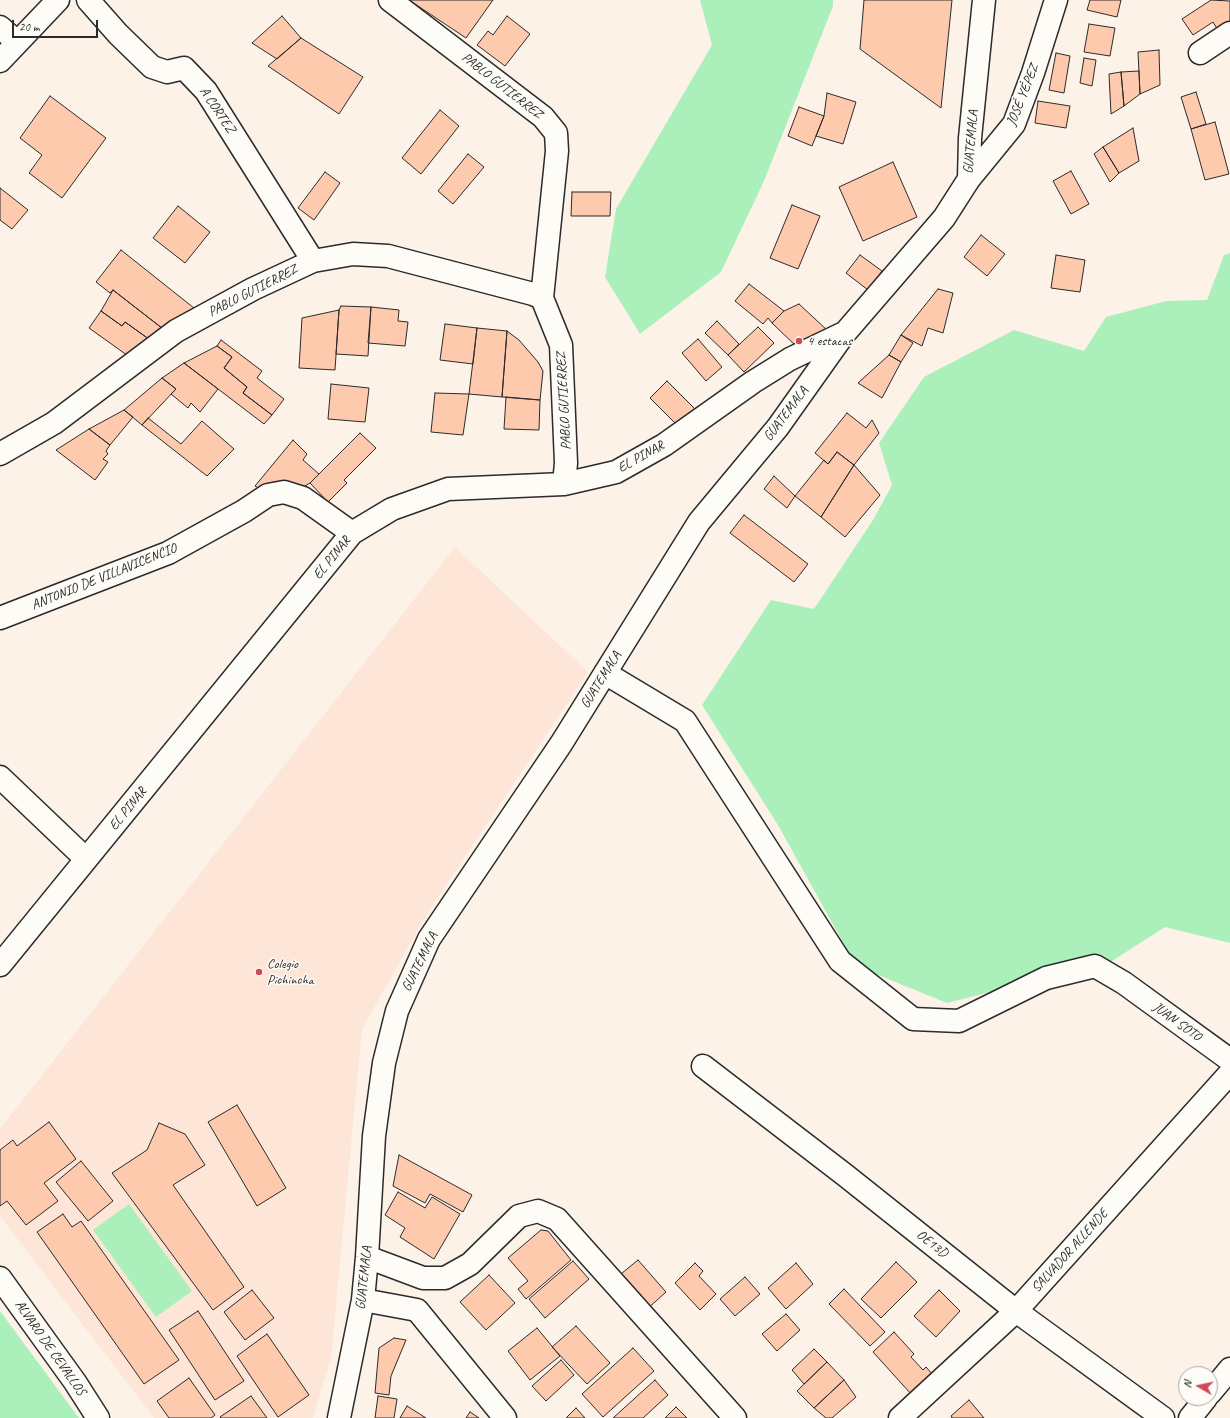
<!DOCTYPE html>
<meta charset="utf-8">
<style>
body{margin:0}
#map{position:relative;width:1230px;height:1418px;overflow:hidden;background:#fdf2e8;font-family:Caveat,sans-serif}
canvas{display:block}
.north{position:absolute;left:1178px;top:1366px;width:40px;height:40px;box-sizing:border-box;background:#fdfcf7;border:1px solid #a9a8a5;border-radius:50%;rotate:279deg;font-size:11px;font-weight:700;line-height:16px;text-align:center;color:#2b2b2b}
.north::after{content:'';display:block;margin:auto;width:14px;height:18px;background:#d1495b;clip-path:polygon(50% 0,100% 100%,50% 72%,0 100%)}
.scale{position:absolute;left:12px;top:20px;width:86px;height:18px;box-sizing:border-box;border:2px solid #2b2b2b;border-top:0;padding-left:5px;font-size:12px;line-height:14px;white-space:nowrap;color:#2b2b2b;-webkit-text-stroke:3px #fdfcf7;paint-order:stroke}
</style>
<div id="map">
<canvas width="1230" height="1418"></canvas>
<div class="north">N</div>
<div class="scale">20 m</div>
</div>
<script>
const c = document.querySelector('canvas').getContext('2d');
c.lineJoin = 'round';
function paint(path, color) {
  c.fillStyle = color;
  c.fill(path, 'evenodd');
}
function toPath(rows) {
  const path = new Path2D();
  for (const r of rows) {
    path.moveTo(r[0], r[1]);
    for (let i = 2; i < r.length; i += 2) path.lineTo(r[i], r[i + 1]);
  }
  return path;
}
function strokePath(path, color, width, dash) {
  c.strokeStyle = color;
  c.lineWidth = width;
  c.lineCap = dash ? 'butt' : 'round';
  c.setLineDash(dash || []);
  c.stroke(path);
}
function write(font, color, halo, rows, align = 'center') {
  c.font = font + ' Caveat,sans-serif';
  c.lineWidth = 3;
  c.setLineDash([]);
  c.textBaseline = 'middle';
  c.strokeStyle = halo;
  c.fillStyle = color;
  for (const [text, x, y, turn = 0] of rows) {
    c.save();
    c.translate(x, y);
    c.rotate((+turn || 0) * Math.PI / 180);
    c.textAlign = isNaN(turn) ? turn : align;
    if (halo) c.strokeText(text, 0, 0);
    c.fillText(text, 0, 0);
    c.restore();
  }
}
paint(toPath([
 [455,547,588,672,427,914,362,1029,331,1358,313,1418,154,1418,0,1216,0,1129]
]), '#fde6d7');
paint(toPath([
 [700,0,833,0,833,6,764,181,721,272,640,334,605,277,616,209,712,45],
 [1230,253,1230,943,1165,927,1112,961,947,1003,856,966,778,825,702,705,771,600,814,609,873,520,892,485,879,443,924,377,1014,330,1084,351,1106,317,1166,301,1207,300,1224,255],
 [129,1204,192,1291,156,1317,93,1230],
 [0,1311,79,1418,0,1418]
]), '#abf0bb');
const building = toPath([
 [409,0,493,0,466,38,409,0],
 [864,0,952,0,941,108,860,49,864,0],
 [1090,0,1121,0,1117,17,1087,10,1090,0],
 [1211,0,1230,1,1230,31,1222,37,1213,22,1193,35,1182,19,1211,0],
 [282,16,301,38,277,59,252,43,282,16],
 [507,16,530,34,505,66,477,45,488,31,493,35,507,16],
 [1089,24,1115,28,1110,56,1084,52,1089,24],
 [301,38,363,77,339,114,268,66,301,38],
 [1159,50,1160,85,1140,94,1138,52,1159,50],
 [1056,53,1070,56,1064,93,1049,90,1056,53],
 [1084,58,1096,60,1092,86,1080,83,1084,58],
 [1139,71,1140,94,1124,106,1121,72,1139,71],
 [1121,72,1124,106,1111,114,1109,74,1121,72],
 [1196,92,1206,124,1191,129,1181,97,1196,92],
 [827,93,856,102,843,144,816,136,824,116,827,93],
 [50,96,106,138,62,198,29,173,42,155,20,138,50,96],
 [1038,101,1070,106,1066,128,1035,123,1038,101],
 [799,107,824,116,812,146,788,136,799,107],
 [440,110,459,126,421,174,402,158,440,110],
 [1215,122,1229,174,1205,180,1191,129,1215,122],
 [1133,128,1139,161,1119,173,1103,147,1133,128],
 [1103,147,1119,173,1110,182,1094,154,1103,147],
 [468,154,484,167,453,204,438,191,468,154],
 [893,162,917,217,863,241,839,187,893,162],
 [1071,171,1089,204,1071,214,1053,181,1071,171],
 [325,172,340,183,314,220,298,208,325,172],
 [0,188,28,210,12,229,0,220,0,188],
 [572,192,611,192,610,216,571,216,572,192],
 [792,205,820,216,798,269,770,258,792,205],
 [178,206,210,232,185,263,153,238,178,206],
 [981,235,1005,254,987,276,964,257,981,235],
 [121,250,199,312,167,332,113,290,110,293,96,282,121,250],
 [860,255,882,271,868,290,846,273,860,255],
 [1056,255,1085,260,1080,292,1051,288,1056,255],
 [749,284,784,311,772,323,768,318,763,324,735,301,749,284],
 [938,289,953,293,943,333,928,328,922,346,901,335,938,289],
 [113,290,167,332,153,342,125,322,122,326,101,311,113,290],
 [799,304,828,331,798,348,772,323,784,311,799,304],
 [341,306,371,307,368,356,336,354,339,310,341,306],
 [371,307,399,310,398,321,408,322,405,346,368,343,371,307],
 [339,310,335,370,299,368,302,318,339,310],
 [101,311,122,326,125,322,153,342,131,358,89,328,101,311],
 [717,321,739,344,728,355,705,333,717,321],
 [445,324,477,328,473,364,440,360,445,324],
 [758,327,774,343,744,372,728,355,758,327],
 [477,328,507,331,502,397,469,394,477,328],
 [507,331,519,340,538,362,543,371,540,400,502,397,507,331],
 [901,335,913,343,901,362,889,355,901,335],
 [698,339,722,367,706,381,682,353,698,339],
 [221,340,262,371,257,378,284,399,272,415,243,393,247,387,224,368,232,357,217,346,221,340],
 [217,346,232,357,224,368,247,387,243,393,272,415,264,424,184,363,217,346],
 [889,355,901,362,882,398,858,383,889,355],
 [184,363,218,389,200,412,191,403,188,408,171,394,176,389,162,378,184,363],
 [162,378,176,389,142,425,124,410,162,378],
 [667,381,699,413,682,430,650,398,667,381],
 [331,384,369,388,365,422,328,419,331,384],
 [435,393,469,394,463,435,431,432,435,393],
 [506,397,540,400,539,430,504,429,506,397],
 [124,410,133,417,110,445,89,429,124,410],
 [847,413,866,428,872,420,879,433,854,465,837,452,828,464,815,453,847,413],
 [148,418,181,444,202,421,234,449,207,476,142,425,148,418],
 [89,429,110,445,106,451,108,454,103,459,108,462,95,480,56,450,89,429],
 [360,433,376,448,344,480,347,483,328,502,310,483,360,433],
 [293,440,307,454,303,460,319,474,310,483,293,493,266,493,255,486,293,440],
 [837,452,854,465,821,517,795,496,824,460,828,464,837,452],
 [854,465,880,495,845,537,821,517,854,465],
 [774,476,795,496,787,508,764,489,774,476],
 [744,515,808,564,794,582,730,533,744,515],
 [237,1105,286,1188,257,1206,208,1122,237,1105],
 [49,1122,76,1159,44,1183,58,1201,26,1225,7,1201,0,1206,0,1150,13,1140,17,1146,49,1122],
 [159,1123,185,1134,205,1165,173,1185,244,1287,213,1310,112,1173,147,1150,159,1123],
 [399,1155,472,1195,463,1212,430,1194,425,1203,393,1186,399,1155],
 [81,1161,113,1201,88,1221,56,1182,81,1161],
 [398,1192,425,1208,432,1197,460,1214,434,1259,400,1237,405,1228,385,1215,398,1192],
 [63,1214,72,1227,81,1221,179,1360,144,1384,37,1232,63,1214],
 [541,1230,548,1231,571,1260,526,1299,518,1289,528,1281,508,1258,541,1230],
 [638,1260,666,1292,645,1311,616,1278,638,1260],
 [573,1261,589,1279,545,1318,529,1299,573,1261],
 [896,1262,917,1282,881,1318,861,1299,896,1262],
 [695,1263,703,1271,699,1276,716,1294,700,1310,675,1283,695,1263],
 [796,1263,813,1284,786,1309,768,1288,796,1263],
 [489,1275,515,1303,486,1330,460,1302,489,1275],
 [745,1277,760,1294,735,1316,720,1299,745,1277],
 [844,1289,885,1332,870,1346,829,1304,844,1289],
 [252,1290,274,1318,245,1340,224,1312,252,1290],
 [939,1290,960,1311,936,1337,914,1316,939,1290],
 [198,1311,244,1381,215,1400,169,1330,198,1311],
 [786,1314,800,1330,777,1351,762,1334,786,1314],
 [576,1326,610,1363,587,1384,552,1347,576,1326],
 [537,1328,560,1356,530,1380,508,1351,537,1328],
 [894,1332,914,1354,911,1357,923,1370,926,1367,933,1375,912,1395,873,1352,894,1332],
 [267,1334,309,1395,278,1417,237,1356,267,1334],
 [394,1338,406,1340,391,1376,389,1395,375,1393,379,1348,394,1338],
 [633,1348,654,1371,603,1417,582,1394,633,1348],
 [814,1349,827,1362,804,1384,792,1370,814,1349],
 [561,1360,574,1375,546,1401,532,1386,561,1360],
 [827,1362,844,1380,814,1408,797,1391,827,1362],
 [189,1378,215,1415,211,1418,169,1418,157,1401,189,1378],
 [655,1380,668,1395,643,1418,613,1418,655,1380],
 [844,1380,856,1397,832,1418,826,1418,814,1408,844,1380],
 [251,1396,267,1418,221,1418,220,1417,251,1396],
 [378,1396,397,1399,394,1418,375,1418,378,1396],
 [969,1400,984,1418,952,1418,951,1416,969,1400],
 [407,1406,426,1418,400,1418,407,1406],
 [676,1407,687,1418,665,1418,676,1407],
 [576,1408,585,1418,566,1418,576,1408],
 [470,1412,479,1418,466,1418,470,1412]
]);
paint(building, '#fecaae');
strokePath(building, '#2b2b2b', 1);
const minor = toPath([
 [88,0,118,34,152,67,167,72,184,68,206,91,313,261],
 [390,0,543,117,556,133,557,151,542,298,561,345,566,463,564,484],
 [0,27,17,42],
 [1200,53,1230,33],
 [0,61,58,0],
 [969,179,970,138,984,0],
 [0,454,54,423,176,331,253,289,313,261,353,254,388,256,533,294,542,298],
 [0,618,168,553,244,511,268,495,284,492,303,498,352,533],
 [605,673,685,721,840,961,913,1019,959,1021,1046,978,1095,966,1124,983,1230,1060],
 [0,777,86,859],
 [0,965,352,533,392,509,448,489,564,484,616,472,664,445,753,382,790,359,842,334],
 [703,1066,845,1175,1016,1311,1163,1418],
 [367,1257,423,1278,445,1278,470,1264,519,1216,538,1211,557,1219,735,1418],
 [0,1278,75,1382,98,1418],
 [363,1300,417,1310,505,1418],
 [1210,1393,1230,1369],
 [339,1418,363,1300,367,1257,374,1136,384,1063,397,1011,429,939,561,744,699,522,778,427,844,334,944,218,969,179,1014,124,1033,73,1056,0],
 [900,1418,1016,1311,1230,1073],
 [1190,1418,1206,1398]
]);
strokePath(minor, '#2b2b2b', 25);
strokePath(minor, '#fdfcf7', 22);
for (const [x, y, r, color] of [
 [799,341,4,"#d1495b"],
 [259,972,4,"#d1495b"]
]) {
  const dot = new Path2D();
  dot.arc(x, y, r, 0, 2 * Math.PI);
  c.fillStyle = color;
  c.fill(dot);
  strokePath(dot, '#fdfcf7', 1.5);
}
write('14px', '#2b2b2b', '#fdfcf7', [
 ["PABLO GUTIERREZ",502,86,38],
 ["JOSÉ YÉPEZ",1023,95,-68],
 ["A CORTEZ",217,110,56],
 ["GUATEMALA",971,142,-85],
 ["PABLO GUTIERREZ",253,291,-27],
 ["PABLO GUTIERREZ",564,401,-93],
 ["GUATEMALA",786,414,-53],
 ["EL PINAR",641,457,-29],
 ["EL PINAR",332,558,-51],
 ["ANTONIO DE VILLAVICENCIO",104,577,-22],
 ["GUATEMALA",601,680,-58],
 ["EL PINAR",128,809,-51],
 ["GUATEMALA",420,962,-64],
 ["JUAN SOTO",1177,1022,36],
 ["OE13D",932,1244,38],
 ["SALVADOR ALLENDE",1070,1251,-48],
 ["GUATEMALA",364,1278,-84],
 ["ALVARO DE CEVALLOS",50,1348,55]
]);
write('14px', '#2b2b2b', '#fdfcf7', [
 ["4 estacas",807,341],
 ["Colegio",267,964],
 ["Pichincha",267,980]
], 'left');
</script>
